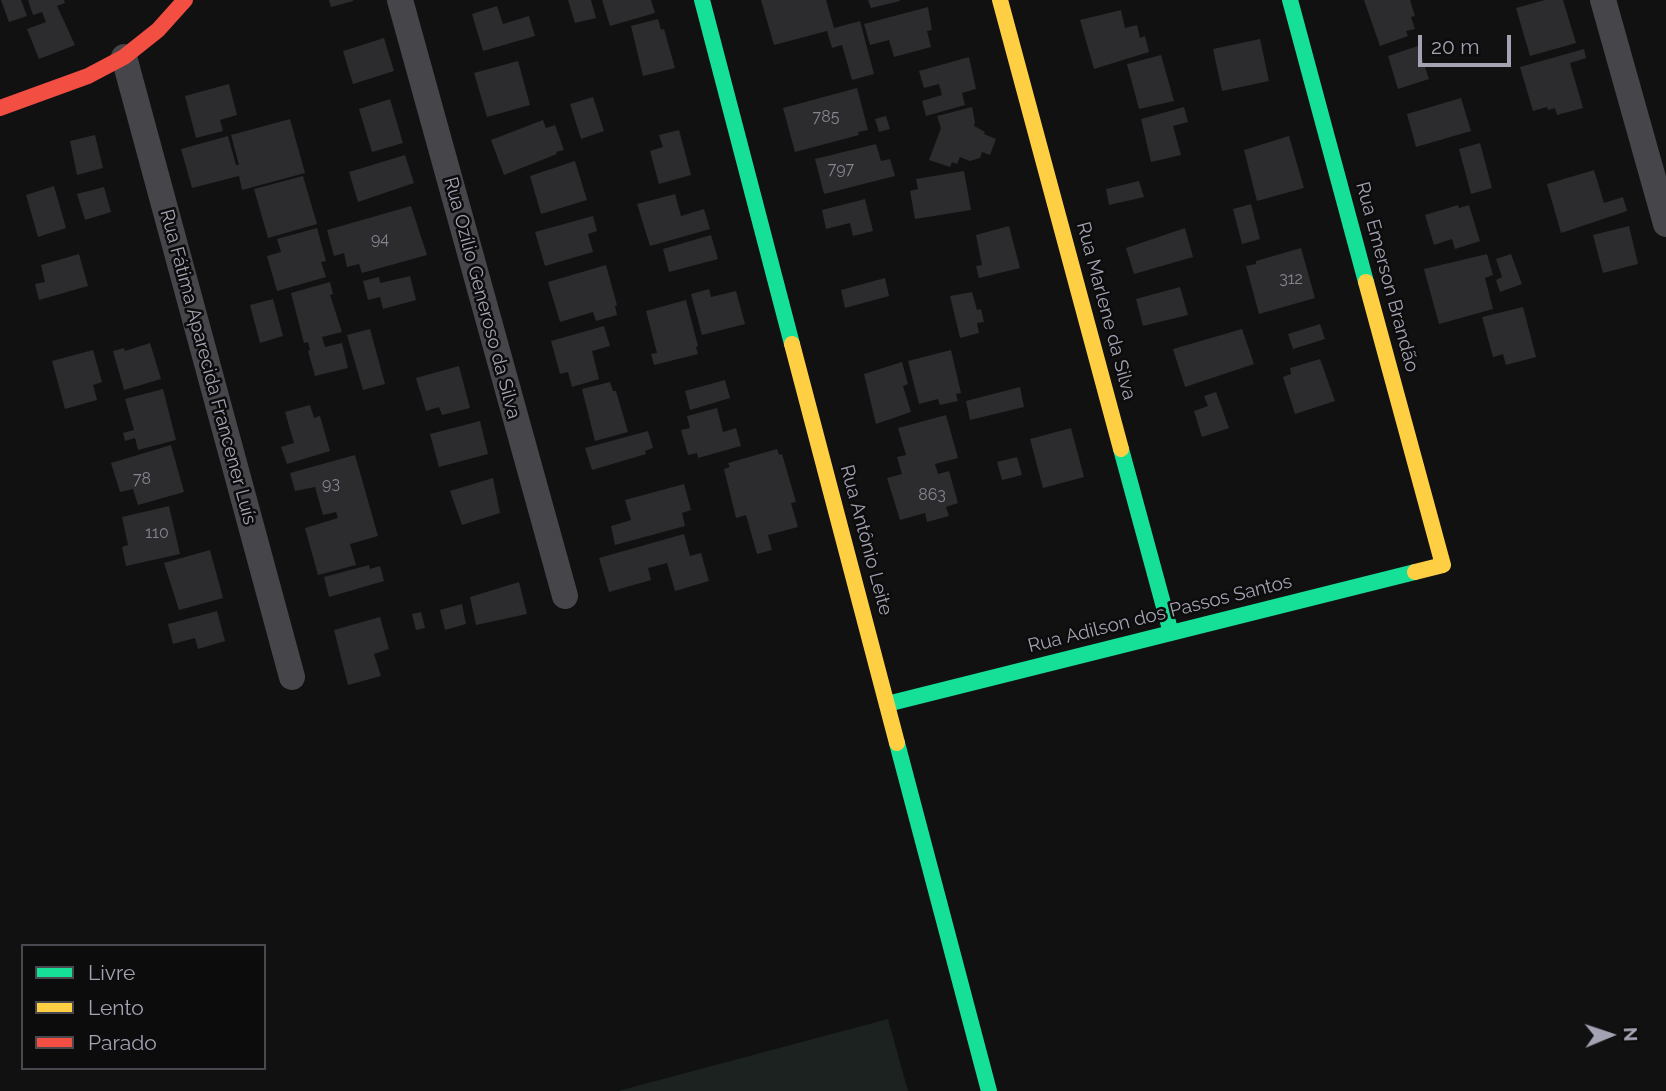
<!DOCTYPE html>
<meta charset="utf-8">
<style>
body{margin:0}
#map{position:relative;width:1666px;height:1091px;overflow:hidden;background:#111112;font-family:Raleway,sans-serif}
canvas{display:block}
.legend{position:absolute;left:21px;top:944px;width:245px;height:126px;box-sizing:border-box;background:#0d0c0d;border:2px solid #49484f;margin:0;padding:9px 12px;list-style:none;font-size:21px;color:#a3a3b3}
.legend li{display:flex;align-items:center;gap:14px;height:35px}
.legend b{width:35px;border:2px solid #49484f}
.north{position:absolute;left:1575px;top:1000px;width:70px;height:70px;-webkit-text-stroke:5px #0d0c0d;paint-order:stroke;rotate:88deg;font-size:19px;font-weight:700;line-height:28px;text-align:center;color:#a3a3b3}
.north::after{content:'';display:block;margin:auto;width:24px;height:32px;background:#a3a3b3;clip-path:polygon(50% 0,100% 100%,50% 72%,0 100%)}
.scale{position:absolute;left:1418px;top:35px;width:93px;height:32px;box-sizing:border-box;border:4px solid #a3a3b3;border-top:0;padding-left:9px;font-size:21px;line-height:24px;white-space:nowrap;color:#a3a3b3;-webkit-text-stroke:5px #0d0c0d;paint-order:stroke}
</style>
<div id="map">
<canvas width="1666" height="1091"></canvas>
<ul class="legend">
<li><b style="height:9px;background:#16e098"></b>Livre</li>
<li><b style="height:9px;background:#ffcf43"></b>Lento</li>
<li><b style="height:9px;background:#f24e42"></b>Parado</li>
</ul>
<div class="north">N</div>
<div class="scale">20 m</div>
</div>
<script>
const c = document.querySelector('canvas').getContext('2d');
c.lineJoin = 'round';
function paint(path, color) {
  c.fillStyle = color;
  c.fill(path, 'evenodd');
}
function toPath(rows) {
  const path = new Path2D();
  for (const r of rows) {
    path.moveTo(r[0], r[1]);
    for (let i = 2; i < r.length; i += 2) path.lineTo(r[i], r[i + 1]);
  }
  return path;
}
function strokePath(path, color, width, dash) {
  c.strokeStyle = color;
  c.lineWidth = width;
  c.lineCap = dash ? 'butt' : 'round';
  c.setLineDash(dash || []);
  c.stroke(path);
}
function write(font, color, halo, rows, align = 'center') {
  c.font = font + ' Raleway,sans-serif';
  c.lineWidth = 5;
  c.setLineDash([]);
  c.textBaseline = 'middle';
  c.strokeStyle = halo;
  c.fillStyle = color;
  for (const [text, x, y, turn = 0] of rows) {
    c.save();
    c.translate(x, y);
    c.rotate((+turn || 0) * Math.PI / 180);
    c.textAlign = isNaN(turn) ? turn : align;
    if (halo) c.strokeText(text, 0, 0);
    c.fillText(text, 0, 0);
    c.restore();
  }
}
paint(toPath([
 [888,1019,908,1091,618,1091]
]), '#1b221f');
paint(toPath([
 [1,0,21,0,27,16,9,22],
 [28,0,64,0,65,3,57,6,75,45,39,59,27,29,46,22,42,12,33,15],
 [329,0,353,0,353,1,331,7],
 [568,0,591,0,596,18,575,23],
 [602,0,651,0,655,13,610,26],
 [761,0,826,0,834,28,860,21,874,74,852,80,842,45,832,48,827,31,774,45],
 [868,0,900,0,900,1,871,8],
 [1364,0,1410,0,1415,16,1411,17,1415,29,1406,31,1408,36,1380,46],
 [1545,0,1563,0,1576,43,1530,56,1516,8],
 [497,6,503,24,529,16,535,36,483,51,472,14],
 [928,7,932,30,927,31,931,47,894,57,889,40,870,45,864,24],
 [1121,10,1125,28,1137,25,1140,38,1145,36,1149,52,1094,69,1080,20],
 [658,19,661,30,664,29,675,68,643,76,631,26],
 [384,38,394,71,353,84,343,51],
 [1260,39,1269,81,1222,91,1213,49],
 [1418,46,1429,79,1398,89,1388,56],
 [1584,49,1586,58,1570,63,1583,108,1557,115,1555,108,1548,110,1547,107,1533,111,1520,67],
 [1161,55,1174,101,1139,109,1127,64],
 [969,57,976,89,962,93,965,105,926,116,922,101,942,95,939,84,924,88,919,71],
 [518,61,530,105,487,117,474,73],
 [229,84,237,115,220,120,223,131,196,138,185,96],
 [857,88,868,130,858,132,859,135,795,152,783,108],
 [593,97,604,131,581,139,570,104],
 [1461,98,1471,131,1416,147,1407,114],
 [390,99,403,143,372,152,359,109],
 [972,107,975,122,974,126,985,132,984,134,996,139,990,155,982,152,980,158,970,161,960,157,957,164,952,162,950,167,929,160,941,128,937,116],
 [1184,107,1188,122,1173,126,1181,155,1151,162,1141,119],
 [886,116,890,129,879,132,875,119],
 [290,119,305,173,242,190,239,176,192,188,181,149,228,136,236,165,239,165,231,135],
 [543,120,546,128,555,125,564,150,556,152,557,154,504,175,491,140],
 [679,130,691,175,659,184,650,151,663,147,659,135],
 [95,135,103,168,77,175,70,141],
 [1289,136,1304,188,1257,201,1244,150],
 [1480,143,1492,188,1471,194,1459,149],
 [876,144,881,161,890,159,895,176,824,194,815,159],
 [405,155,414,183,358,202,349,172],
 [575,161,587,200,541,214,530,176],
 [1594,170,1604,203,1623,197,1627,211,1561,233,1547,184],
 [964,171,971,210,915,219,910,191,918,189,916,179],
 [303,176,317,224,268,238,254,189],
 [1139,181,1144,197,1109,205,1106,189],
 [54,186,66,228,38,237,26,195],
 [104,187,111,212,85,220,77,194],
 [675,194,681,216,704,209,710,229,650,246,637,204],
 [865,199,873,231,853,236,850,223,826,229,822,210],
 [1251,204,1260,239,1242,244,1233,209],
 [1458,205,1459,208,1469,205,1480,241,1455,249,1452,239,1434,245,1425,215],
 [411,206,427,255,362,273,359,264,347,267,344,253,334,256,327,230],
 [593,216,597,231,588,234,593,252,545,266,535,232],
 [1009,226,1020,268,979,278,976,266,982,265,976,235],
 [1629,226,1638,264,1603,273,1593,235],
 [317,228,326,261,321,262,326,277,277,291,267,256,281,252,277,239],
 [1185,228,1193,257,1134,274,1126,248],
 [711,235,718,259,669,272,663,249],
 [1301,248,1315,298,1259,314,1246,266,1256,264,1256,261],
 [79,254,88,286,39,300,35,284,45,282,41,265],
 [1487,254,1493,275,1485,278,1493,309,1439,324,1424,269],
 [1511,254,1522,284,1500,292,1496,280,1502,277,1496,259],
 [606,265,617,305,615,306,617,315,596,321,593,312,560,322,548,282],
 [410,276,416,300,383,309,380,297,368,300,363,281,379,277,380,283],
 [885,278,889,296,845,308,841,290],
 [330,282,333,294,330,295,342,332,322,337,325,347,342,343,348,368,315,376,308,351,310,350,308,342,304,343,291,293],
 [1180,287,1188,315,1143,326,1136,299],
 [709,289,711,297,736,291,745,324,702,335,691,294],
 [972,292,977,310,981,309,984,322,977,323,979,333,960,338,950,296],
 [273,299,283,336,260,343,250,305],
 [686,300,698,346,696,347,698,354,654,365,651,354,657,353,646,311],
 [1523,307,1536,357,1506,365,1503,354,1493,357,1482,317],
 [1320,324,1325,339,1293,349,1288,334],
 [604,326,610,346,592,351,599,379,572,387,568,372,560,374,551,341],
 [370,329,385,384,363,390,347,335],
 [1242,329,1254,364,1185,387,1173,349],
 [150,343,161,379,124,390,113,351,124,348,125,351],
 [93,350,102,382,93,385,97,400,65,409,52,361],
 [951,350,961,393,956,394,958,401,940,405,938,399,919,404,908,361],
 [1320,359,1335,401,1295,414,1283,377,1291,374,1290,368],
 [902,362,908,384,903,386,911,412,876,424,864,374],
 [459,366,470,408,442,415,439,407,426,411,416,378],
 [725,380,730,398,690,410,685,391],
 [610,382,613,391,616,391,628,432,595,441,582,389],
 [1020,387,1024,407,970,420,966,401],
 [163,389,176,440,138,450,135,438,125,441,123,433,134,430,125,399],
 [1216,392,1229,428,1202,437,1194,411,1208,406,1204,396],
 [310,405,314,418,320,416,330,451,287,464,281,447,294,443,285,412],
 [717,408,723,432,736,428,741,446,698,458,697,453,688,455,681,430,690,428,687,416],
 [946,415,958,458,935,464,938,474,949,471,958,503,946,507,949,516,927,522,925,513,900,520,887,478,902,474,897,457,906,455,898,428],
 [480,421,488,454,439,467,430,434],
 [1071,428,1084,477,1043,488,1030,439],
 [648,431,653,448,645,451,646,454,592,470,585,448],
 [171,445,184,492,138,505,133,489,120,492,111,463],
 [777,449,779,455,782,454,796,502,791,503,798,527,768,535,772,550,757,554,746,515,736,518,724,469,730,467,728,463],
 [355,455,378,536,350,544,356,565,318,575,305,528,338,518,336,512,323,515,315,487,295,491,290,473],
 [1017,457,1022,475,1002,480,997,462],
 [493,478,500,513,462,525,450,491],
 [684,484,691,510,682,513,685,526,615,545,611,526,631,520,625,500],
 [169,506,180,554,126,566,122,547,128,545,122,517],
 [684,534,690,556,701,553,709,581,675,591,667,563,648,568,651,580,609,592,599,558],
 [210,550,223,598,179,610,164,563],
 [369,565,370,569,380,566,384,581,329,597,324,577],
 [519,582,527,614,476,625,470,597],
 [462,604,466,624,445,630,440,610],
 [217,611,225,641,198,649,195,638,173,644,168,624],
 [421,612,425,628,416,630,412,614],
 [380,617,389,649,374,654,381,676,348,685,334,630]
]), '#2c2c2e');
strokePath(toPath([
 [400,0,565,596],
 [1603,0,1666,224],
 [124,57,292,677]
]), '#46464a', 26);
strokePath(toPath([
 [702,0,792,344],
 [1290,0,1366,282],
 [1121,449,1171,633],
 [887,704,1415,572],
 [897,743,989,1091]
]), '#16e098', 16);
strokePath(toPath([
 [1000,0,1121,449],
 [1366,282,1443,565,1415,572],
 [792,344,897,743]
]), '#ffcf43', 16);
strokePath(toPath([
 [0,108,88,76,124,57,158,30,185,0]
]), '#f24e42', 16);
write('16px', '#858592', null, [
 ["785",826,117],
 ["797",841,169],
 ["94",380,239],
 ["312",1291,279],
 ["78",142,479],
 ["93",331,484],
 ["863",932,495],
 ["110",157,533]
]);
write('19px', '#a3a3b3', '#0d0c0d', [
 ["Rua Emerson Brandão",1387,277,75],
 ["Rua Ozílio Generoso da Silva",482,298,75],
 ["Rua Marlene da Silva",1106,311,75],
 ["Rua Fátima Aparecida Francener Luís",208,367,75],
 ["Rua Antônio Leite",866,540,75],
 ["Rua Adilson dos Passos Santos",1160,614,-14]
]);
</script>
